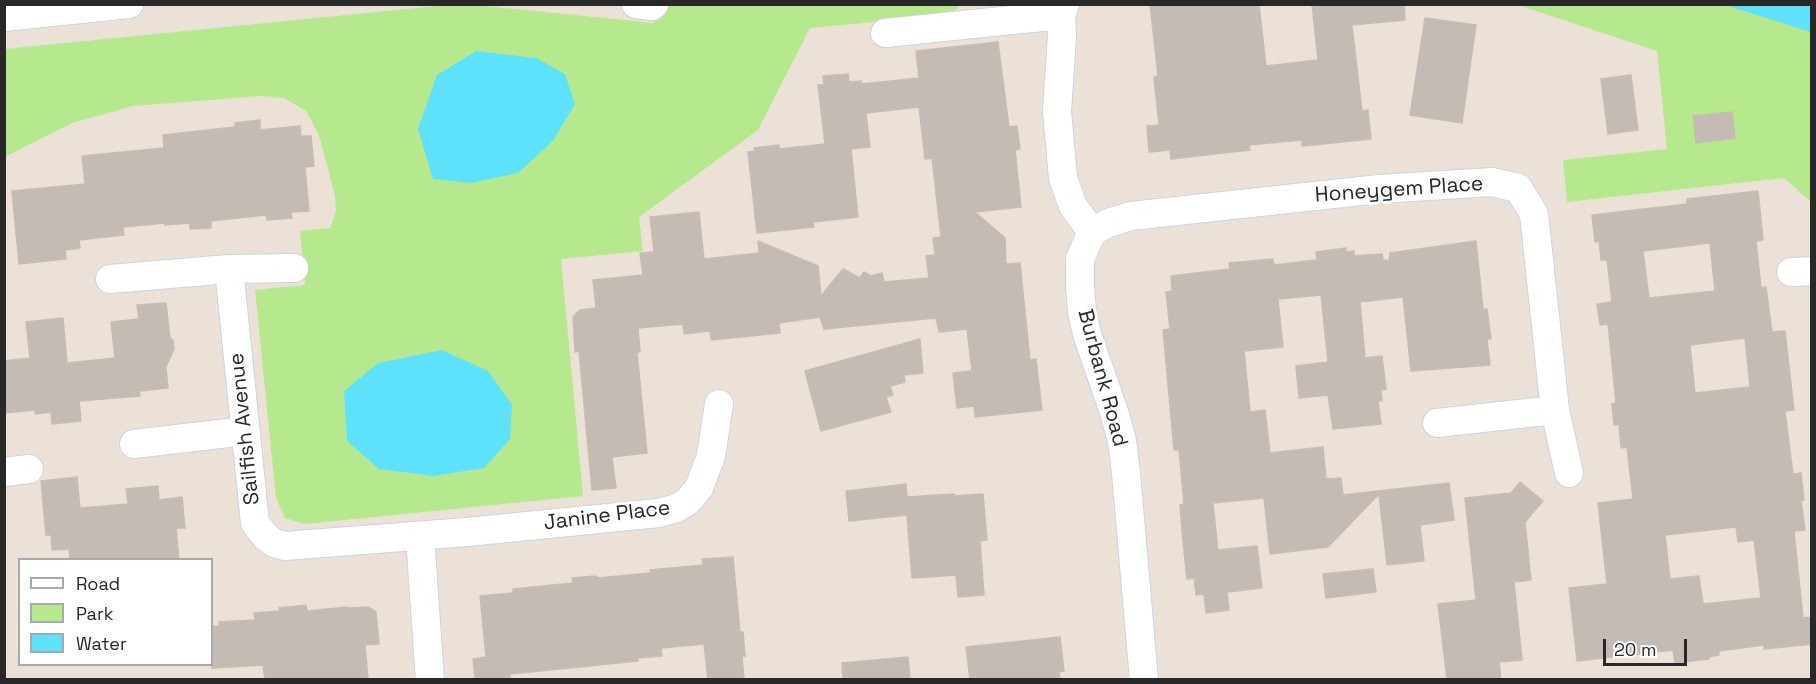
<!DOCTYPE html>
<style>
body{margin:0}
#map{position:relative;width:1816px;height:684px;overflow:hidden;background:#ece1d7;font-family:"Space Grotesk",sans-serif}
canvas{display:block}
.frame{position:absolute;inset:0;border:6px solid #282828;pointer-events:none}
.legend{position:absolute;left:18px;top:558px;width:195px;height:108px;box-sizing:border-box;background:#fff;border:2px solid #a9a9a9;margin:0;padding:8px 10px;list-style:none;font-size:18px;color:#282828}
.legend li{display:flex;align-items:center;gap:12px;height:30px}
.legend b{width:30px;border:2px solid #a9a9a9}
.scale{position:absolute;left:1603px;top:639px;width:84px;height:27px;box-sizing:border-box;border:3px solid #282828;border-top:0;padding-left:8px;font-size:18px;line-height:21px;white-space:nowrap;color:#282828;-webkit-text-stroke:4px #fff;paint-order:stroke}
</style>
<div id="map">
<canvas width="1816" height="684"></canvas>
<div class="frame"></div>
<ul class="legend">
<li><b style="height:8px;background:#fff"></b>Road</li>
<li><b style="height:16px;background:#b6e98d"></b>Park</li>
<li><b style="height:16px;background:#5ee2fb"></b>Water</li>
</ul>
<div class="scale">20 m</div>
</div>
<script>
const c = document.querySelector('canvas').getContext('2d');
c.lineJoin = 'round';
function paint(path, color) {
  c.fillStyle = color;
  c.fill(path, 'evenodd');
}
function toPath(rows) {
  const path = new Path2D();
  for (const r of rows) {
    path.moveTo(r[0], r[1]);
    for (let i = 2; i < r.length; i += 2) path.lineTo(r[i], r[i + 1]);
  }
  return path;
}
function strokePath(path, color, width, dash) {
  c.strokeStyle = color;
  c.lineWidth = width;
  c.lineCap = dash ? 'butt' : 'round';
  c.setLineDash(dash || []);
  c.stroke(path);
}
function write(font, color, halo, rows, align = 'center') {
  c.font = font + ' "Space Grotesk",sans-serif';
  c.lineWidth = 6;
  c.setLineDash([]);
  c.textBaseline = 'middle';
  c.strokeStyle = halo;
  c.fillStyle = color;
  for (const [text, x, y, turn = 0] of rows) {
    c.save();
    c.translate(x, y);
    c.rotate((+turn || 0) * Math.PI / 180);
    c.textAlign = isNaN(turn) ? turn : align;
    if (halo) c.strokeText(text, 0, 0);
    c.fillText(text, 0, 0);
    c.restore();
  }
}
paint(toPath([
 [456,4,476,5,654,23,656,5,965,5,959,5,958,9,937,16,810,28,758,130,639,217,643,251,561,259,583,496,305,524,285,518,276,498,255,290,305,285,300,231,330,228,336,211,335,196,319,135,306,111,284,98,261,96,133,106,72,123,5,157,5,49],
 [1518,5,1811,5,1811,202,1784,178,1567,202,1563,160,1667,149,1657,51]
]), '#b6e98d');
paint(toPath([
 [1725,5,1811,5,1811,32],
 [476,51,536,58,565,74,575,104,553,141,518,173,471,183,433,179,418,129,437,75],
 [442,350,488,371,512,405,510,439,484,468,434,476,379,469,347,441,344,391,378,363]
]), '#5ee2fb');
const building = toPath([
 [1150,4,1259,4,1266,66,1318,60,1312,4,1404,4,1405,20,1352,25,1362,111,1368,110,1371,139,1302,146,1302,140,1249,145,1250,150,1171,159,1170,150,1149,152,1147,126,1159,125,1154,77,1158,76,1150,4],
 [1425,18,1476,25,1462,123,1410,115,1425,18],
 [998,42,1009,127,1017,126,1020,149,1015,150,1021,207,975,212,1005,238,1006,264,1020,263,1030,360,1036,359,1042,410,975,417,974,406,957,408,953,373,972,371,967,329,939,332,936,318,824,329,820,317,779,323,780,333,711,340,710,331,684,334,683,324,638,328,640,352,637,352,647,453,612,457,616,488,592,490,579,351,575,352,573,317,580,310,596,308,593,280,643,275,640,253,654,252,650,217,699,212,704,259,759,253,758,241,818,266,821,296,843,269,860,278,864,272,871,276,882,273,884,282,929,278,926,256,935,255,933,238,941,237,932,158,925,159,919,107,866,113,870,147,851,149,858,217,813,222,814,227,757,233,748,152,755,151,754,148,779,145,779,149,825,144,818,85,824,85,823,76,848,74,849,82,861,81,862,84,919,78,916,51,998,42],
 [1631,75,1638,130,1608,134,1601,79,1631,75],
 [1732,112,1735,138,1696,143,1693,116,1732,112],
 [260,120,260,130,300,126,301,136,311,136,314,166,305,167,309,211,291,212,292,218,267,220,266,215,211,221,211,228,190,229,190,223,165,225,165,223,123,227,124,235,79,240,80,248,65,250,66,259,19,264,12,191,85,184,82,156,164,148,163,135,235,127,235,123,260,120],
 [1758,191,1763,240,1756,241,1761,288,1766,287,1772,332,1785,331,1794,410,1785,411,1793,474,1801,473,1804,500,1801,501,1805,530,1794,531,1803,618,1812,617,1812,644,1764,649,1764,645,1719,651,1719,655,1709,657,1709,659,1675,663,1673,650,1577,661,1569,588,1607,584,1598,503,1633,499,1627,447,1621,448,1619,424,1614,425,1612,404,1616,403,1608,324,1600,325,1597,304,1612,302,1607,260,1601,260,1599,241,1595,242,1592,215,1687,204,1687,199,1758,191],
 [1710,243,1715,291,1649,298,1643,251,1710,243],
 [1745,338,1750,387,1695,393,1690,345,1745,338],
 [1736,527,1738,542,1754,540,1761,598,1703,604,1699,576,1670,579,1665,535,1736,527],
 [1476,241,1483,309,1487,309,1491,339,1487,339,1490,365,1411,371,1403,297,1360,302,1365,358,1382,356,1386,389,1381,390,1382,401,1378,401,1381,424,1333,429,1328,395,1299,398,1296,366,1328,362,1321,295,1278,299,1283,347,1244,351,1250,412,1265,410,1270,453,1323,447,1326,479,1341,478,1343,495,1449,483,1454,520,1420,525,1424,561,1387,565,1379,494,1328,547,1270,554,1264,498,1213,503,1218,550,1257,546,1262,588,1227,592,1229,610,1206,613,1204,594,1196,595,1194,578,1187,579,1183,542,1180,505,1184,504,1179,450,1174,450,1163,330,1170,329,1166,292,1172,291,1171,276,1230,269,1229,263,1273,259,1274,265,1317,260,1316,252,1346,248,1346,252,1354,251,1354,256,1382,254,1383,260,1389,261,1390,253,1476,241],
 [166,303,170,338,173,340,174,349,166,367,168,388,139,391,140,396,79,401,81,421,52,424,51,412,35,414,35,410,4,413,4,361,30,358,26,322,63,318,67,363,115,358,111,322,139,319,137,305,166,303],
 [920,339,923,373,904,375,905,382,890,386,893,395,886,397,891,412,821,431,805,371,920,339],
 [77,477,80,508,128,504,126,489,158,486,159,500,182,497,185,528,176,528,179,560,70,560,69,549,52,550,51,535,46,535,41,481,77,477],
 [1520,482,1543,501,1525,522,1531,580,1514,582,1522,660,1499,662,1501,680,1447,680,1438,604,1476,600,1465,498,1511,493,1520,482],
 [906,484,907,497,954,494,955,496,983,494,987,540,980,541,984,595,958,597,956,575,912,578,907,515,849,521,846,491,906,484],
 [733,557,740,632,743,632,745,656,742,656,744,680,708,680,704,644,661,648,662,656,638,658,638,661,510,674,510,680,475,680,473,659,486,657,480,596,513,593,513,589,573,583,572,578,596,576,598,578,650,573,650,570,703,565,702,559,733,557],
 [1373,569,1376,592,1326,598,1323,574,1373,569],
 [306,605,307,611,347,607,347,608,368,607,376,612,379,644,365,645,368,680,265,680,263,665,212,668,212,626,220,626,219,622,255,620,254,613,279,611,279,608,306,605],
 [1060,637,1064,671,1059,672,1060,680,970,680,966,647,1060,637],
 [908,657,910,680,843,680,842,663,908,657]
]);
paint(building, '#c3bbb4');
strokePath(building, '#c7bdb1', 1.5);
const minor = toPath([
 [636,4,652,6,654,4],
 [1065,4,1061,15,1062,36,1057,111,1063,178,1073,206,1092,232,1080,259,1080,288,1082,312,1087,334,1115,415,1122,441,1126,473,1144,680],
 [4,17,129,4],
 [885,33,1061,15],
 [1092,232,1108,223,1131,216,1379,189,1492,182,1518,188,1534,214,1555,410],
 [229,269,294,268],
 [1791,272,1812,271],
 [110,279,229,269,255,523,266,537,274,543,285,546,467,532,659,513,677,508,688,501,699,488,711,456,719,404],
 [1437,423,1555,410,1569,473],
 [134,444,245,431],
 [4,472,29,469],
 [420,536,430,680]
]);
strokePath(minor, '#ccd3e3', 30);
strokePath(minor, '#fff', 28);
write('21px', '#282828', '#fff', [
 ["Honeygem Place",1399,190,-4],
 ["Burbank Road",1102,378,75],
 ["Sailfish Avenue",245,429,-96],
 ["Janine Place",607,516,-7]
]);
</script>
